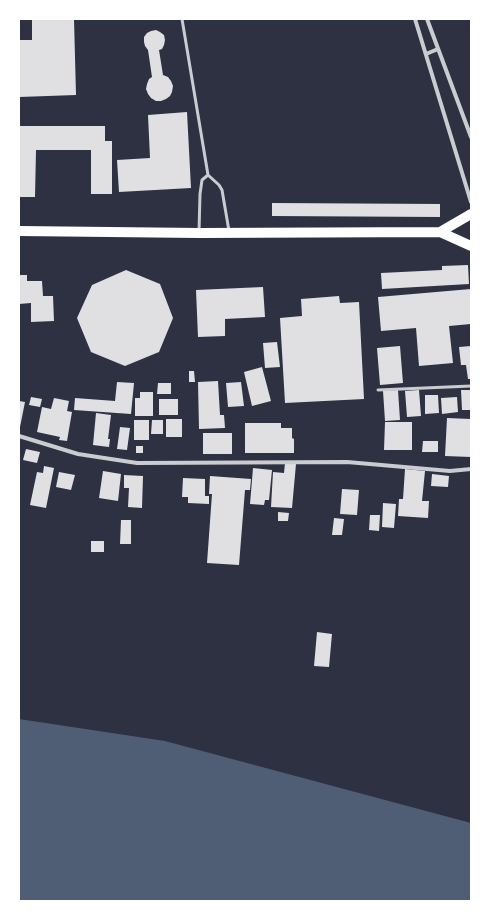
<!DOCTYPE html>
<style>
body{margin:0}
#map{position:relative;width:490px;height:920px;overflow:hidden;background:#2d3142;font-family:Figtree,sans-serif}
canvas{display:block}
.frame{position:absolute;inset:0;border:20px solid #fff;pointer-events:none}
</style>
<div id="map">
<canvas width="490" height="920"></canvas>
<div class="frame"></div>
</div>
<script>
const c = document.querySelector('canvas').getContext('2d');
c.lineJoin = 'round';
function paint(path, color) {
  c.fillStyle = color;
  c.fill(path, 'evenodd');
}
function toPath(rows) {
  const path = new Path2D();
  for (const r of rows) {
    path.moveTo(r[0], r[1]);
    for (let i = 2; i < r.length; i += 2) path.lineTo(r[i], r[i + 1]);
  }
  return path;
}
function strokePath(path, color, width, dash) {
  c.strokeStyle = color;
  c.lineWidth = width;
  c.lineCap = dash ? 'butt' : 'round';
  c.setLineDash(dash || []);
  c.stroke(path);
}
paint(toPath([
 [19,719,165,741,471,823,471,901,19,901]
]), '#4f5d75');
paint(toPath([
 [32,19,74,19,76,95,19,97,20,40,32,40],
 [156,30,160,32,164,35,165,40,164,45,162,49,159,50,163,75,168,77,171,81,173,86,172,92,170,96,166,99,161,101,156,101,151,98,148,94,146,89,147,84,149,79,152,77,148,50,145,46,144,42,144,37,147,33,151,31],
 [187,112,191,188,119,192,117,160,150,158,148,115],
 [19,126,105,126,105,141,112,141,112,194,91,194,91,150,36,150,35,197,19,197],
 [272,203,440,204,440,217,272,216],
 [468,265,469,284,382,289,381,273,442,270,442,266],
 [126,270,160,284,173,318,159,352,125,366,91,352,77,318,92,285],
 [19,275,27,275,27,281,42,281,43,296,53,296,54,321,31,322,31,303,19,304],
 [263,287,265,317,225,319,225,336,198,337,196,290],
 [471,289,471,324,449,326,453,363,419,366,416,328,381,331,378,297],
 [339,296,340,303,359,302,364,399,285,403,280,318,302,316,301,299],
 [277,342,280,367,265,368,263,343],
 [400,346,403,383,380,385,377,348],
 [471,346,471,379,468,379,466,365,461,365,459,347],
 [262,367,271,401,252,406,244,372],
 [189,371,194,371,195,382,189,382],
 [218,381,220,415,224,415,225,428,199,429,198,382],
 [117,382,134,383,131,414,74,410,75,398,115,401],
 [241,382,244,406,228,407,226,383],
 [158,383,171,383,171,394,157,394],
 [398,390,400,420,385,421,383,391],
 [419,390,421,416,407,417,405,391],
 [461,390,471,390,471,410,462,410],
 [140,392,153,392,153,416,135,416,135,398,140,398],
 [425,395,438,395,439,413,425,414],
 [31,397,42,399,40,407,29,405],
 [457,397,458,412,442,414,441,398],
 [54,398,69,401,67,411,72,412,67,441,59,440,60,437,37,432,42,407,51,409],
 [159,399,178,399,178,415,159,415],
 [19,401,25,402,20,427,19,427],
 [96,413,111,415,108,439,110,439,109,447,93,445],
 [447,418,471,419,471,457,445,456],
 [166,419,182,419,182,437,166,437],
 [134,420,149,420,149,440,134,440],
 [152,420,163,420,163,434,151,434],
 [385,422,412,422,412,450,384,450],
 [245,423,281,423,281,428,292,428,292,438,294,439,294,453,245,453],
 [120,427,130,428,127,450,117,449],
 [203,433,232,433,232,454,203,454],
 [423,441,438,441,438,452,422,452],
 [136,446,143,446,143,453,136,453],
 [26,449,40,452,37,463,23,460],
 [285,463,296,464,292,508,271,507,273,472,284,473],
 [44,466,54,468,46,508,30,505,37,472,43,473],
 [253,468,272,470,269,500,265,500,264,505,250,504],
 [405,469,425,471,422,501,429,501,428,518,398,516,399,499,403,499],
 [103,471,121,474,118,501,99,498],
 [59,472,75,475,71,490,56,487],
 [432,474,449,476,448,487,431,486],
 [124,475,143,476,142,508,128,507,129,488,124,488],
 [210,476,251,479,250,490,245,490,239,565,207,563,212,494,209,494],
 [183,478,205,479,205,496,209,496,209,504,188,503,188,497,182,497],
 [342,489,359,490,357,515,340,514],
 [383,503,396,504,394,528,382,527],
 [278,512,289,513,288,521,278,521],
 [370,515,380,515,379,531,369,530],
 [334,518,344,519,342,535,332,535],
 [121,520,131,520,131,544,120,544],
 [91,541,104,541,104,552,91,552],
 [317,632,332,634,329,667,314,666]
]), '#e0e0e3');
strokePath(toPath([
 [182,19,208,175,219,185,222,190,229,231],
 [199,232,200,194,202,180,208,175],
 [378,390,471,386]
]), '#caccd0', 3);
strokePath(toPath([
 [415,19,471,202],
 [427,19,471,137],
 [426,54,438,49],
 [19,436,78,454,137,463,347,462,450,471,471,469]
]), '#caccd0', 4);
strokePath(toPath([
 [19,231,199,233,440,232,471,246],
 [440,232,471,214]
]), '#fff', 10);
</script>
